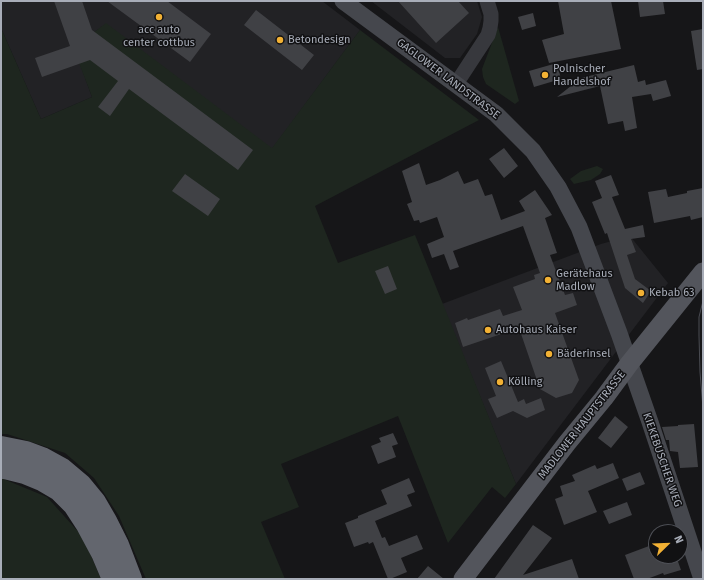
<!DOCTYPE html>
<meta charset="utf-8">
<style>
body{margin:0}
#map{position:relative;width:704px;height:580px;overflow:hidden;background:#161618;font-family:"Fira Sans",sans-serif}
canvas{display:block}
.frame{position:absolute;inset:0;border:2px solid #a8adb8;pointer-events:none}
.north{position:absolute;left:648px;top:524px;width:40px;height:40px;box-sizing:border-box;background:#111113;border:1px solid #4d4f55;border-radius:50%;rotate:67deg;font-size:11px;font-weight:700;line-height:16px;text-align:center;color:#a8adb8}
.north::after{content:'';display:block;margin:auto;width:14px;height:18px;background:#f2b134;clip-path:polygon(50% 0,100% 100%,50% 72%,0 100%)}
</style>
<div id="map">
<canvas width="704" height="580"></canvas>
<div class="frame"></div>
<div class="north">N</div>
</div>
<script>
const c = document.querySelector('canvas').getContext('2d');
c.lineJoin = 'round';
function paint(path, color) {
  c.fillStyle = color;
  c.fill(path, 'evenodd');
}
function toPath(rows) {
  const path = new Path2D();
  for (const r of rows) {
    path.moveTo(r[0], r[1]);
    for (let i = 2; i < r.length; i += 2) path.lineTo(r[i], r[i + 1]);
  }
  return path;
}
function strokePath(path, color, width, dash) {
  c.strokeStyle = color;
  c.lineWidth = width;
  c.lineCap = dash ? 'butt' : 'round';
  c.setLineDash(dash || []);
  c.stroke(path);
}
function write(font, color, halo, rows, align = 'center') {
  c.font = font + ' "Fira Sans",sans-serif';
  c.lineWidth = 3;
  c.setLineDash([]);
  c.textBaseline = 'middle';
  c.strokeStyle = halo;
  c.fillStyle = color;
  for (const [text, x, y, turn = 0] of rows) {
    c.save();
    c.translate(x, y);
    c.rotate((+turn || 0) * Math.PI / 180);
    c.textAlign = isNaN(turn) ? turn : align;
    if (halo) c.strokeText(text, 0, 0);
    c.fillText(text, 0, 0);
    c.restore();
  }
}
paint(toPath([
 [1,1,322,1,360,30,272,149,106,24,93,33,72,42,92,97,41,119,1,28],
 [371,1,477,1,482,17,477,34,460,58,445,58],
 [630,236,668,283,516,484,442,304,601,244]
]), '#222225');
paint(toPath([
 [106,23,272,148,360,30,479,120,315,206,338,263,415,235,516,484,505,498,492,487,448,543,398,416,281,464,299,507,261,522,285,579,146,579,119,516,94,478,65,453,7,434,1,434,1,28,41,119,92,97,71,42,93,33],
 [498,27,519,101,515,104,486,84,483,77,482,69],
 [597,166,603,169,600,174,591,180,574,184,570,179,581,171],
 [1,478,47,497,83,537,101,579,1,579]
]), '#1e261f');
paint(toPath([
 [54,1,82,1,92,30,253,150,238,170,129,89,110,116,98,107,118,81,90,60,42,77,35,58,70,46],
 [107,1,167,1,211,34,190,62],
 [398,1,458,1,469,13,436,43],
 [558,1,611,1,621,49,549,63,542,40,564,34],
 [638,1,663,1,665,14,640,17],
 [256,10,314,55,302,70,244,25],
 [533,13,536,26,522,30,518,17],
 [703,29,703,69,697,70,691,31],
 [557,63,561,79,534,87,529,71],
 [634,65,638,82,645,80,646,85,666,80,671,96,653,101,651,94,632,97,637,128,625,131,623,121,608,124,600,86,557,97,581,78],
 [504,148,518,166,504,178,489,159],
 [419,163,426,185,440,180,458,171,464,184,478,179,485,196,492,194,501,220,525,211,519,201,535,190,552,215,545,218,557,253,550,255,565,295,573,293,577,305,555,313,579,380,572,393,556,398,540,389,519,328,463,347,455,323,467,318,468,320,500,309,503,316,522,310,513,287,535,279,534,275,540,273,523,226,453,251,459,267,450,270,444,254,432,258,427,244,444,237,437,217,420,223,419,220,414,221,407,204,412,202,402,171],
 [185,174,220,199,208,216,172,191],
 [611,175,619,195,612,197,625,229,643,225,645,237,631,239,636,252,627,255,635,279,651,291,643,303,625,288,607,233,605,234,592,202,602,198,595,181],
 [703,188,703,217,691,220,690,216,654,223,648,192,666,189,668,197,687,193,687,191],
 [388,266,397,289,385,294,375,271],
 [501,361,518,402,524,399,526,404,541,398,545,410,527,418,513,411,497,418,488,399,496,396,485,368],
 [615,416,628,427,611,448,598,438],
 [694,424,698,467,680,468,678,452,670,451,669,440,666,440,662,427,678,426,678,425],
 [393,433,398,444,392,446,396,457,378,464,371,446,381,442,379,438],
 [613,463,619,478,588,491,597,512,564,525,555,499,563,496,560,486,575,481,572,475,595,465,597,469],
 [640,472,645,484,627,491,622,479],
 [409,478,415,492,407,495,412,506,375,521,382,538,385,537,389,546,417,535,423,549,401,558,407,572,390,579,388,579,373,542,369,544,368,542,354,547,345,523,358,518,358,516,387,504,381,490],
 [627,502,632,515,609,524,603,511],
 [533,525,552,538,523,575,572,559,579,579,494,579],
 [649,546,651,553,656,551,656,556,676,556,681,570,664,575,663,573,647,579,634,579,625,555],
 [428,566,444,579,417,579]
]), '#404145');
strokePath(toPath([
 [456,84,488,35,490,28,491,21,491,14,487,1]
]), '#37383d', 15);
strokePath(toPath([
 [343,1,496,114,533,151,558,187,579,227,619,333,650,422,702,579]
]), '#45474d', 17);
strokePath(toPath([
 [463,579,567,443,604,398,629,364,703,272]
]), '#53555c', 19);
strokePath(toPath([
 [1,447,26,452,42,458,62,469,81,485,95,502,106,521,118,545,131,579],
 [1,468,5,468,25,473,42,480,59,490,74,505,87,525,102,553,113,579]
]), '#63666e', 22);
strokePath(toPath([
 [703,301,699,317,699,336,700,372,703,408]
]), '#4a4c52', 1);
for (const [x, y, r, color] of [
 [159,17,4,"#f2b134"],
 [280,40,4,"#f2b134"],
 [545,75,4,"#f2b134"],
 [548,280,4,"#f2b134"],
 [641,293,4,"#f2b134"],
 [488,330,4,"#f2b134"],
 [549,354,4,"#f2b134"],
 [500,382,4,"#f2b134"]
]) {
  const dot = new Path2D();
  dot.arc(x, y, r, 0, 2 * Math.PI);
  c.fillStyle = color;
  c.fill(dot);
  strokePath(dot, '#111113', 1.5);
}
write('11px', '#a8adb8', '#111113', [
 ["acc auto",159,30,"center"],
 ["center cottbus",159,43,"center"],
 ["Betondesign",288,40],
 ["Polnischer",553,69],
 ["Handelshof",553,82],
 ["Gerätehaus",556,274],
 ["Madlow",556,287],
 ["Kebab 63",649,293],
 ["Autohaus Kaiser",496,330],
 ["Bäderinsel",557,354],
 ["Kölling",508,382]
], 'left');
write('11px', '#a8adb8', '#111113', [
 ["GAGLOWER LANDSTRASSE",448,79,37],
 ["MADLOWER HAUPTSTRASSE",582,425,-52],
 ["KIEKEBUSCHER WEG",662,460,71]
]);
</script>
